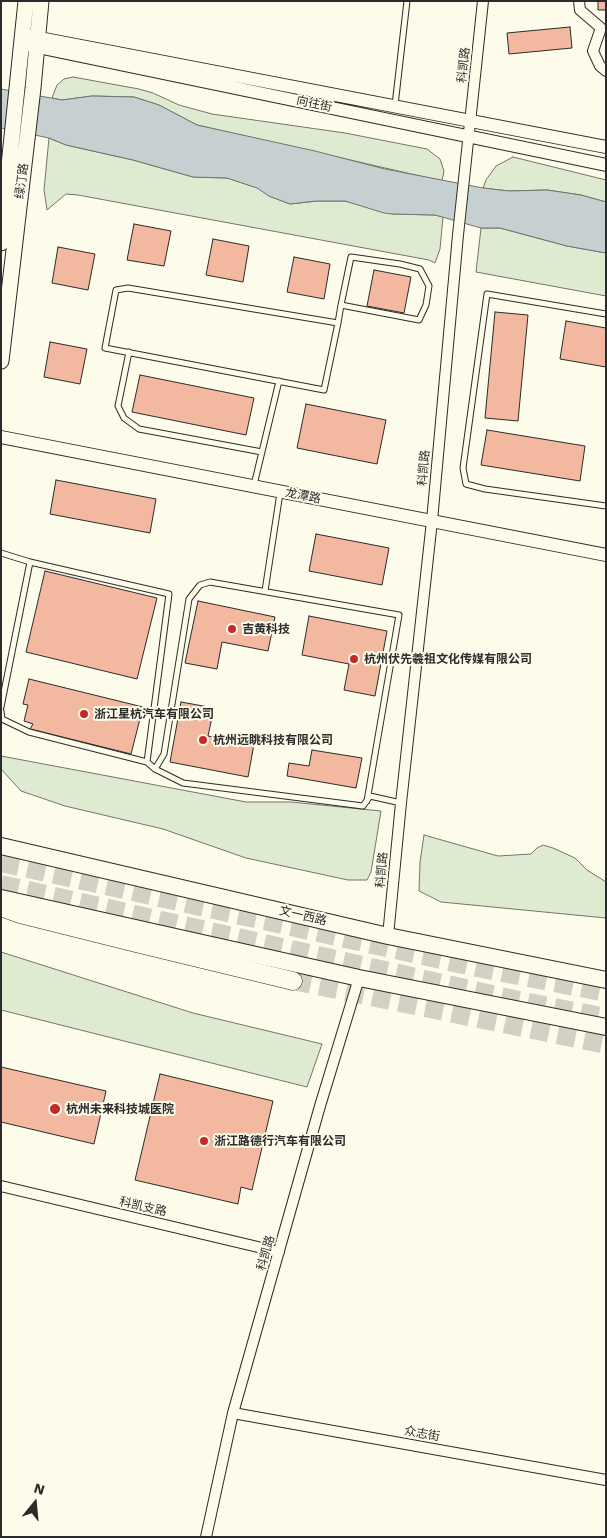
<!DOCTYPE html>
<meta charset="utf-8">
<style>
body{margin:0}
#map{position:relative;width:607px;height:1538px;overflow:hidden;background:#fdfbea;font-family:"Work Sans",sans-serif}
canvas{display:block}
.frame{position:absolute;inset:0;border:2px solid #2b2b2b;pointer-events:none}
.north{position:absolute;left:10px;top:1478px;width:50px;height:50px;-webkit-text-stroke:4px #fdfbea;paint-order:stroke;rotate:17deg;font-size:14px;font-weight:700;line-height:20px;text-align:center;color:#2b2b2b}
.north::after{content:'';display:block;margin:auto;width:18px;height:22px;background:#2b2b2b;clip-path:polygon(50% 0,100% 100%,50% 72%,0 100%)}
</style>
<div id="map">
<canvas width="607" height="1538"></canvas>
<div class="frame"></div>
<div class="north">N</div>
</div>
<script>
const c = document.querySelector('canvas').getContext('2d');
c.lineJoin = 'round';
function paint(path, color) {
  c.fillStyle = color;
  c.fill(path, 'evenodd');
}
function toPath(rows) {
  const path = new Path2D();
  for (const r of rows) {
    path.moveTo(r[0], r[1]);
    for (let i = 2; i < r.length; i += 2) path.lineTo(r[i], r[i + 1]);
  }
  return path;
}
function strokePath(path, color, width, dash) {
  c.strokeStyle = color;
  c.lineWidth = width;
  c.lineCap = dash ? 'butt' : 'round';
  c.setLineDash(dash || []);
  c.stroke(path);
}
function write(font, color, halo, rows, align = 'center') {
  c.font = font + ' "Work Sans","Noto Sans SC",sans-serif';
  c.lineWidth = 4;
  c.setLineDash([]);
  c.textBaseline = 'middle';
  c.strokeStyle = halo;
  c.fillStyle = color;
  for (const [text, x, y, turn = 0] of rows) {
    c.save();
    c.translate(x, y);
    c.rotate((+turn || 0) * Math.PI / 180);
    c.textAlign = isNaN(turn) ? turn : align;
    if (halo) c.strokeText(text, 0, 0);
    c.fillText(text, 0, 0);
    c.restore();
  }
}
const green = toPath([
 [73,77,139,89,153,93,179,105,212,114,345,133,427,149,440,159,444,171,442,181,197,125,159,105,134,97,92,96,62,100,52,98,57,85,64,79,73,77],
 [49,138,66,145,133,160,193,177,227,178,258,188,269,196,290,204,317,201,345,201,393,214,435,215,443,217,440,249,435,263,429,260,78,195,66,194,47,210,44,190,49,138],
 [513,157,606,180,606,202,581,195,547,190,509,191,483,188,486,180,496,166,513,157],
 [481,228,500,228,567,246,606,253,606,296,476,272,481,228],
 [1,756,246,802,291,802,381,811,371,872,367,880,348,880,246,858,163,829,65,806,21,791,1,769,1,756],
 [424,835,498,856,531,854,537,848,543,845,553,848,575,858,587,870,606,882,606,918,441,902,419,891,420,862,424,835],
 [1,952,193,1013,322,1044,307,1087,1,1010,1,952]
]);
paint(green, '#deebd1');
strokePath(green, '#74746e', 1);
const water = toPath([
 [1,89,62,100,92,96,134,97,159,105,197,125,315,151,385,169,483,188,509,191,547,190,581,195,606,202,606,253,567,246,500,228,481,228,435,215,393,214,384,213,345,201,316,201,290,204,269,196,257,188,227,178,193,177,133,160,66,145,49,138,1,128,1,89]
]);
paint(water, '#c7d0d0');
strokePath(water, '#74746e', 1);
const building = toPath([
 [598,1,606,1,606,10,598,10,598,1],
 [570,27,572,48,509,54,507,33,570,27],
 [134,224,171,231,164,266,127,260,134,224],
 [213,239,249,246,243,282,206,275,213,239],
 [58,247,95,254,88,290,52,283,58,247],
 [294,257,330,264,324,299,287,292,294,257],
 [374,270,411,277,404,313,367,306,374,270],
 [495,312,528,315,518,421,485,418,495,312],
 [566,321,606,328,606,367,560,359,566,321],
 [50,342,87,349,80,384,44,377,50,342],
 [140,375,254,398,246,435,132,412,140,375],
 [306,404,386,420,377,464,297,448,306,404],
 [487,430,585,446,580,481,481,465,487,430],
 [56,480,156,499,150,533,50,514,56,480],
 [316,534,389,548,382,585,309,571,316,534],
 [45,571,157,598,137,679,26,652,45,571],
 [198,601,275,617,268,651,222,642,217,669,185,663,198,601],
 [309,616,387,631,375,696,344,690,349,664,302,655,309,616],
 [29,679,143,707,131,754,30,729,33,724,24,721,28,705,23,704,29,679],
 [181,702,214,708,208,736,254,744,248,777,170,762,181,702],
 [312,750,362,758,356,788,287,776,289,763,309,766,312,750],
 [1,1067,106,1091,94,1144,1,1122,1,1067],
 [160,1074,273,1101,252,1190,241,1187,238,1204,135,1180,160,1074]
]);
paint(building, '#f2b8a0');
strokePath(building, '#2b2b2b', 1);
strokePath(toPath([
 [1,863,477,968,606,993],
 [1,884,523,1001,606,1017],
 [293,981,606,1045]
]), '#d3d1c4', 18, [18, 9]);
const service = toPath([
 [395,105,407,1],
 [606,314,487,294,463,468,466,484,485,489,606,506],
 [338,323,128,288,116,290,105,348,324,390,338,323,341,305,351,257,400,264,420,269,429,286,426,305,419,320,341,305],
 [129,352,118,406,124,418,139,429,262,452],
 [254,485,279,381],
 [1,553,30,562,1,707],
 [30,562,169,594,147,762],
 [265,591,280,493],
 [1,711,2,719,29,732,147,762,155,769,183,783,363,806,370,796,401,803],
 [155,769,164,754,189,599,200,585,210,582,399,615,367,801]
]);
const minor = toPath([
 [579,1,580,10,601,28,593,51,600,66,606,71],
 [388,936,401,803,432,521,458,235,483,1],
 [1,1186,279,1252],
 [233,1413,606,1480],
 [206,1537,233,1413,320,1106,359,978]
]);
const tertiary = toPath([
 [29,36,606,147],
 [28,45,606,165],
 [1,437,606,555]
]);
const secondary = toPath([
 [1,243,26,1],
 [1,361,33,88,41,1]
]);
const primary = toPath([
 [1,846,388,936,606,980],
 [1,898,359,978,606,1027]
]);
const trunk = toPath([
 [1,907,20,914,136,943,293,981]
]);
strokePath(service, '#2b2b2b', 7);
strokePath(minor, '#2b2b2b', 12);
strokePath(tertiary, '#2b2b2b', 14);
strokePath(secondary, '#2b2b2b', 17);
strokePath(primary, '#2b2b2b', 18);
strokePath(trunk, '#2b2b2b', 19);
strokePath(service, '#fdfbea', 5);
strokePath(minor, '#fdfbea', 10);
strokePath(tertiary, '#fdfbea', 12);
strokePath(secondary, '#fdfbea', 15);
strokePath(primary, '#fdfbea', 16);
strokePath(trunk, '#fdfbea', 18);
for (const [x, y, r, color] of [
 [232,629,5,"#c62828"],
 [354,659,5,"#c62828"],
 [84,714,5,"#c62828"],
 [203,740,5,"#c62828"],
 [55,1109,6,"#c62828"],
 [204,1141,5,"#c62828"]
]) {
  const dot = new Path2D();
  dot.arc(x, y, r, 0, 2 * Math.PI);
  c.fillStyle = color;
  c.fill(dot);
  strokePath(dot, '#fdfbea', 2);
}
write('12px', '#2b2b2b', '#fdfbea', [
 ["科凯路",464,65,-84],
 ["向往街",314,104,12],
 ["绿汀路",22,181,-83],
 ["科凯路",424,468,-85],
 ["龙潭路",303,496,11],
 ["科凯路",382,870,-85],
 ["文一西路",303,916,13],
 ["科凯支路",143,1207,13],
 ["科凯路",266,1253,-74],
 ["众志街",422,1434,10]
]);
write('bold 12px', '#2b2b2b', '#fdfbea', [
 ["吉黄科技",242,629],
 ["杭州伏先羲祖文化传媒有限公司",364,659],
 ["浙江星杭汽车有限公司",94,714],
 ["杭州远眺科技有限公司",213,740],
 ["杭州未来科技城医院",66,1109],
 ["浙江路德行汽车有限公司",214,1141]
], 'left');
</script>
